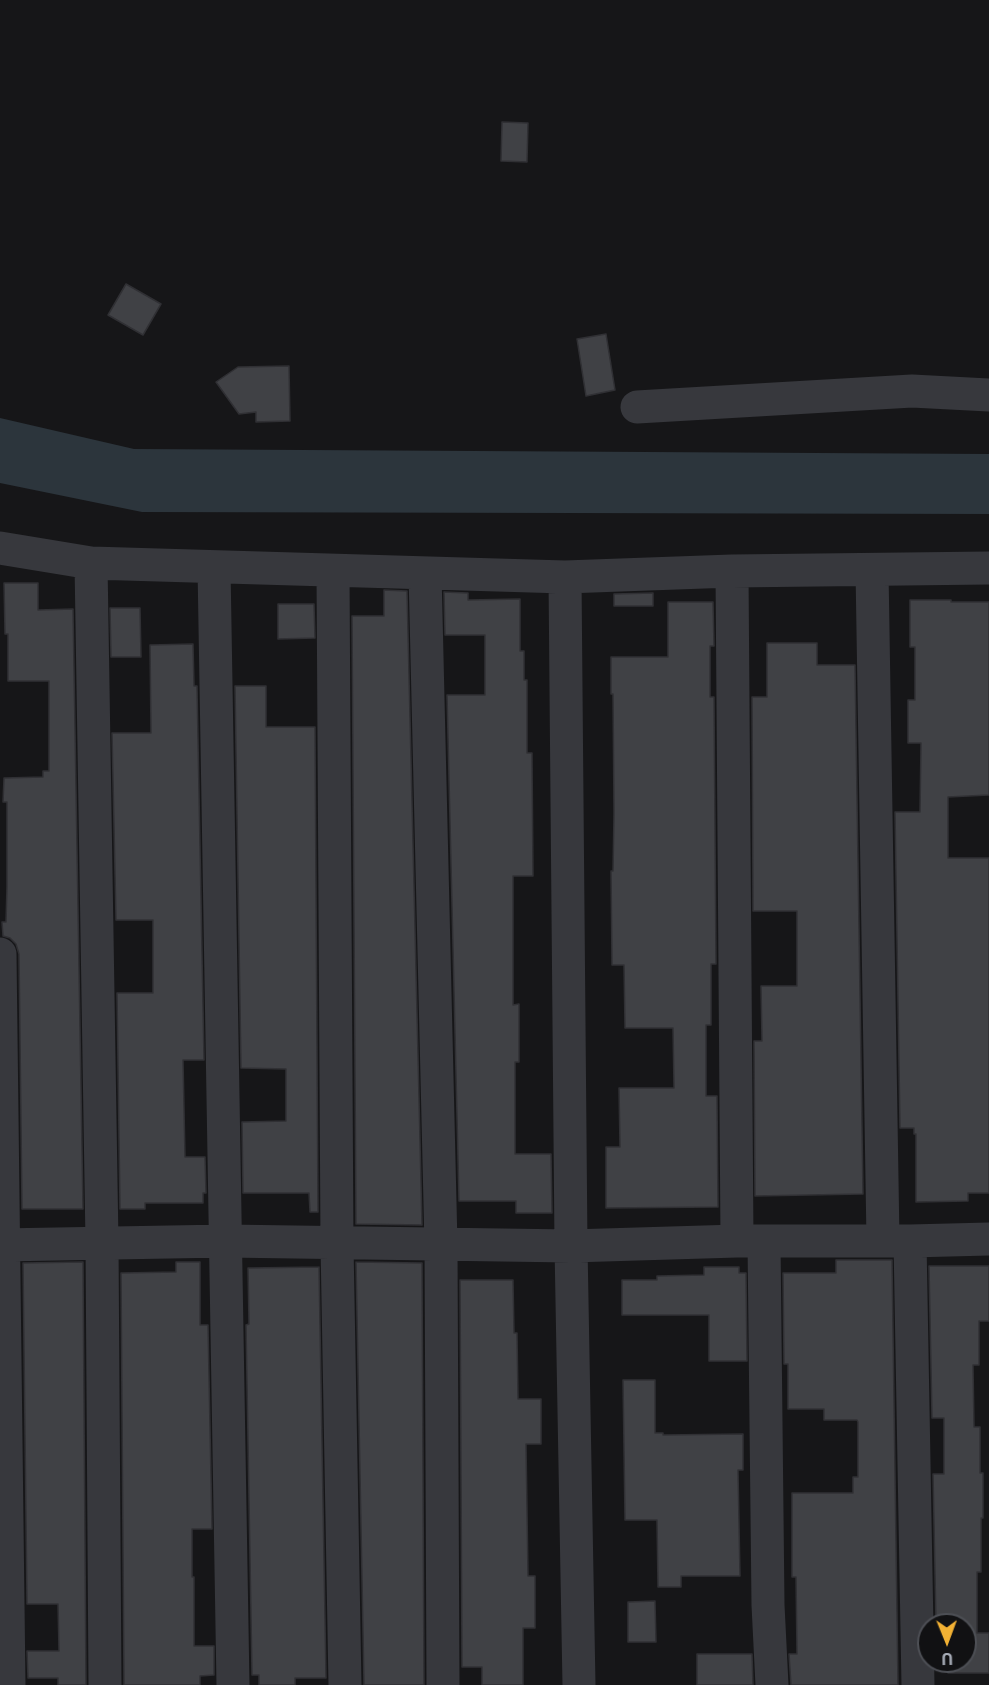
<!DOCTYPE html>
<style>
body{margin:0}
#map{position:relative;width:989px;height:1685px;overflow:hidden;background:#161618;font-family:"Noto Sans",sans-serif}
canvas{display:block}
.north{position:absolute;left:917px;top:1613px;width:60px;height:60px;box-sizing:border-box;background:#111113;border:2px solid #4d4f55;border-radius:50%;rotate:179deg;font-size:16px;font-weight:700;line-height:24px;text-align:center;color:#a8adb8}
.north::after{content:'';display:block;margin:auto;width:21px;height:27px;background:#f2b134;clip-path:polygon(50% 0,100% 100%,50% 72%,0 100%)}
</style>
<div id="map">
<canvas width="989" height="1685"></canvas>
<div class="north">U</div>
</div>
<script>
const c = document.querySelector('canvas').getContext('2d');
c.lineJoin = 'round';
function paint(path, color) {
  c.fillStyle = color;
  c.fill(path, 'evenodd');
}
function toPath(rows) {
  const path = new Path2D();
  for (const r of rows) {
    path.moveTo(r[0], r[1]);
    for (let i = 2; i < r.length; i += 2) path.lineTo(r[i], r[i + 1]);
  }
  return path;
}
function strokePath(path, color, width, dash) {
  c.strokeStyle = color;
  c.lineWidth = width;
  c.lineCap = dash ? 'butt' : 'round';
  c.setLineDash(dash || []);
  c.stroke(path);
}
paint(toPath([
 [0,418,134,449,989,454,989,514,142,512,0,483]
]), '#2c353c');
const building = toPath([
 [502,122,528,123,527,162,501,161,502,122],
 [126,284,161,304,143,335,108,315,126,284],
 [606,334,615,390,586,396,577,339,606,334],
 [289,366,290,421,256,422,256,412,239,414,216,382,238,367,289,366],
 [4,583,38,583,38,610,73,609,83,1209,22,1209,19,954,16,944,10,938,3,936,2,922,6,922,7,886,7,802,3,802,4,778,43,777,43,771,49,771,49,681,8,681,8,634,5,634,4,583],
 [384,590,407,591,422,1225,356,1224,352,616,384,616,384,590],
 [444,592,468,593,468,600,520,599,520,651,524,651,524,680,527,680,527,753,532,753,533,876,513,876,513,1005,519,1004,519,1062,515,1062,515,1154,551,1154,552,1213,516,1213,516,1201,459,1201,447,695,485,695,485,635,445,635,444,592],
 [653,593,653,606,614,606,614,594,653,593],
 [910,600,951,600,951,602,989,602,989,795,948,797,948,858,989,858,989,1193,968,1193,968,1201,916,1202,916,1134,914,1134,914,1128,900,1128,895,812,920,812,921,743,908,743,908,700,915,700,915,647,910,647,910,600],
 [668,602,713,602,714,646,710,646,710,697,714,697,716,964,711,964,711,1025,706,1025,706,1096,717,1096,718,1207,606,1208,606,1147,620,1147,619,1088,674,1088,673,1028,625,1028,624,965,612,965,611,871,613,871,614,813,613,694,611,694,611,657,668,657,668,602],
 [278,604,314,604,315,638,278,639,278,604],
 [110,608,140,608,141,657,111,657,110,608],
 [767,643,817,643,817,665,855,665,863,1194,755,1196,754,1041,762,1041,761,986,797,986,797,911,753,911,752,697,767,697,767,643],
 [193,644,194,686,197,686,204,1060,183,1060,185,1157,205,1157,206,1193,203,1193,203,1203,145,1203,145,1209,120,1209,117,993,153,993,153,920,116,920,112,733,151,733,150,645,193,644],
 [235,686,266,686,266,727,315,727,318,1212,310,1212,309,1193,243,1193,242,1122,286,1121,286,1069,241,1068,235,686],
 [836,1260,892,1260,898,1685,791,1685,789,1654,797,1654,796,1577,792,1577,792,1493,853,1493,853,1477,858,1477,858,1422,857,1420,824,1420,824,1409,788,1409,788,1364,784,1364,783,1273,836,1273,836,1260],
 [83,1262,86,1685,58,1685,58,1678,28,1678,27,1651,59,1651,58,1604,27,1604,23,1263,83,1262],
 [176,1262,200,1262,200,1325,208,1325,212,1529,192,1529,192,1577,194,1577,194,1646,214,1646,214,1675,200,1676,200,1685,124,1685,121,1273,176,1272,176,1262],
 [356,1262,422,1263,424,1685,364,1685,356,1262],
 [929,1266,989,1266,989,1321,979,1321,979,1365,973,1365,974,1427,980,1427,980,1473,983,1473,983,1518,981,1518,981,1572,977,1572,977,1633,989,1633,989,1673,948,1673,947,1661,965,1661,965,1625,936,1623,933,1474,944,1474,944,1418,932,1418,929,1266],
 [319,1267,326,1678,295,1678,295,1685,259,1685,259,1675,252,1675,246,1325,249,1324,248,1268,319,1267],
 [704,1267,739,1267,739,1273,746,1273,747,1361,709,1361,709,1315,622,1315,622,1280,657,1280,657,1276,704,1275,704,1267],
 [460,1280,513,1280,514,1333,517,1333,518,1399,541,1399,541,1444,526,1444,528,1576,535,1576,535,1628,523,1628,523,1685,482,1685,482,1667,462,1667,460,1280],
 [623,1380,655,1380,655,1433,663,1433,663,1435,743,1434,743,1470,738,1470,740,1576,681,1576,681,1587,658,1587,657,1520,625,1520,623,1380],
 [655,1601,656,1642,628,1642,628,1602,655,1601],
 [697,1654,752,1654,753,1685,697,1685,697,1654]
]);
paint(building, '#404145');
strokePath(building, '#303034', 1.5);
strokePath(toPath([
 [637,407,912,391,989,395],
 [0,548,91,563,565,577,732,571,989,568],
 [91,563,102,1243,105,1685],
 [214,567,233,1685],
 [872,570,883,1240],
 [333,571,337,1244,345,1685],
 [732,571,737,1241],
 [425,573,441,1245,443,1685],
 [565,577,571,1246,579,1685],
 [0,954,9,1685],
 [764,1241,768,1605,772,1685],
 [910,1241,918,1685],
 [0,1245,226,1241,571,1246,737,1241,910,1241,989,1239]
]), '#37383d', 33);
</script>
